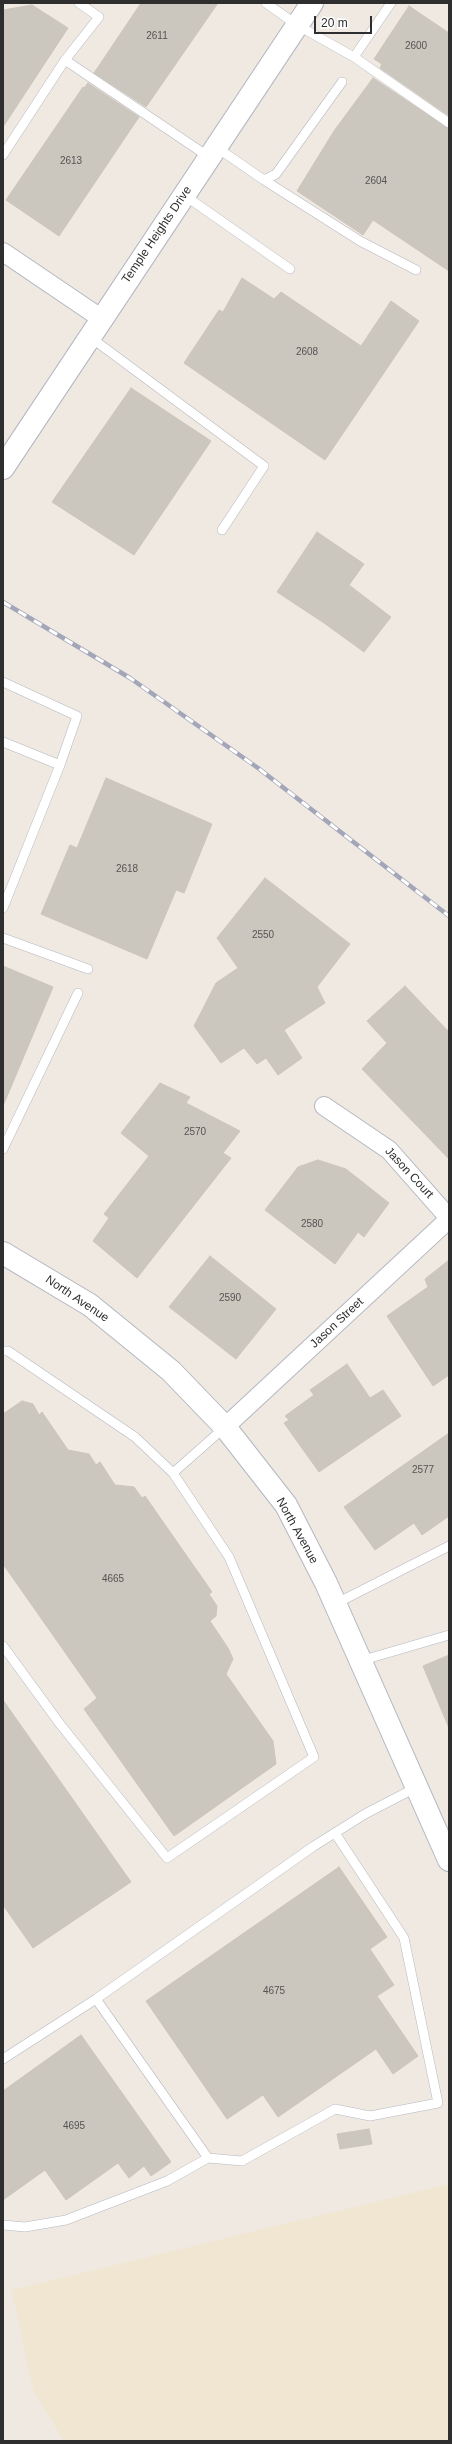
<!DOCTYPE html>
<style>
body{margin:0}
#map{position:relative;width:452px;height:2444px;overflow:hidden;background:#efe9e1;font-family:Arial,sans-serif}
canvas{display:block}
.frame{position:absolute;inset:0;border:4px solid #2e2e2e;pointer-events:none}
.scale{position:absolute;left:314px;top:16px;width:58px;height:18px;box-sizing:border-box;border:2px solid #2e2e2e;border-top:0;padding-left:5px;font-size:12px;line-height:14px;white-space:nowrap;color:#2e2e2e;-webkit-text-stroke:3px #fff;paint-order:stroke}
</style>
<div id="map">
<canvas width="452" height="2444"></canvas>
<div class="frame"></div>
<div class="scale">20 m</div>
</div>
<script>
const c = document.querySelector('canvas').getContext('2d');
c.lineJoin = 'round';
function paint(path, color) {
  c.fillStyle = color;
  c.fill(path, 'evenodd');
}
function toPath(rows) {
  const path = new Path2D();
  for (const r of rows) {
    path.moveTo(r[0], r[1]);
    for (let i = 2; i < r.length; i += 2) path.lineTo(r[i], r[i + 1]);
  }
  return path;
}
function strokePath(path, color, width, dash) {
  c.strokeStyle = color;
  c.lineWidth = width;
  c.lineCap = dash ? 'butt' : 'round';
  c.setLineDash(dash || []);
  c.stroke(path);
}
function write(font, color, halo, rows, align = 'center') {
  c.font = font + ' Arial,sans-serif';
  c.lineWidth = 3;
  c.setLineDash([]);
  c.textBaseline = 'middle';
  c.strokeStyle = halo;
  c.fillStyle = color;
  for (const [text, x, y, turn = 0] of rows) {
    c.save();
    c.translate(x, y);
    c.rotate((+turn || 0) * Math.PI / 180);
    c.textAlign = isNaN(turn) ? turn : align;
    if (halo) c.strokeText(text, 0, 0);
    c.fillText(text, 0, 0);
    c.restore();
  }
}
paint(toPath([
 [449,2184,449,2441,64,2441,33,2390,12,2290]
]), '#f0e6d1');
const building = toPath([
 [141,3,218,3,146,107,94,73,141,3],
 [32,5,68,28,3,127,3,10,32,5],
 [409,6,449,33,449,116,380,68,382,64,374,59,409,6],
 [373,78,449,129,449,271,373,220,363,235,297,191,334,131,373,78],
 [88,83,139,117,59,236,6,200,83,87,84,88,88,83],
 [242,278,274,299,281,292,361,346,391,301,419,321,325,460,184,363,219,310,223,312,242,278],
 [131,388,211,441,134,555,52,502,131,388],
 [317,532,364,564,349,585,391,617,364,652,324,623,277,592,317,532],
 [106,778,212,824,184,893,176,890,147,959,41,914,70,845,77,848,106,778],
 [265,878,350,944,317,987,325,1003,284,1030,302,1058,278,1075,266,1058,257,1064,244,1048,221,1063,194,1026,216,983,238,968,217,938,265,878],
 [3,966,53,987,3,1106,3,966],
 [405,986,449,1032,449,1159,362,1069,387,1043,367,1021,405,986],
 [160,1083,190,1097,186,1103,240,1131,223,1153,231,1158,137,1278,93,1241,109,1218,104,1214,149,1156,121,1133,160,1083],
 [318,1160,346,1169,389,1203,364,1237,358,1232,335,1264,265,1210,298,1167,318,1160],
 [210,1256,276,1309,236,1359,169,1307,210,1256],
 [449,1260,449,1375,433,1386,387,1316,428,1287,425,1279,449,1260],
 [347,1364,370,1398,383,1390,401,1416,319,1472,284,1423,289,1420,285,1416,314,1395,310,1390,347,1364],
 [22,1401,33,1404,39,1415,42,1412,68,1450,89,1454,96,1465,100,1462,115,1485,134,1487,142,1498,145,1496,212,1592,209,1594,217,1606,216,1616,210,1621,228,1648,233,1659,226,1674,273,1741,276,1764,174,1836,84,1709,97,1698,3,1564,3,1414,22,1401],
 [449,1433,449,1516,422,1535,414,1523,375,1550,344,1507,449,1433],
 [449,1655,449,1728,423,1666,449,1655],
 [3,1700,131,1882,33,1948,3,1905,3,1700],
 [339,1867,387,1937,370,1949,394,1985,377,1996,418,2056,393,2074,376,2049,278,2117,263,2095,227,2119,146,2001,339,1867],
 [81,2035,171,2162,151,2176,144,2166,129,2178,118,2163,66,2200,45,2170,3,2200,3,2091,81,2035],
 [369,2129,372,2144,340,2149,337,2134,369,2129]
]);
paint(building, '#cbc7bf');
strokePath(building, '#cbc5ba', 1);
const service = toPath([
 [266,3,297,25,354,57,449,123],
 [354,57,391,3],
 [65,60,99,17,79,3],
 [216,147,264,180,276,174,342,82],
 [3,155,65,60,209,157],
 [264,180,360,241,416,270],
 [184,195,290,269],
 [90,337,264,466,222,530],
 [3,682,77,716,60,765,3,742],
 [3,908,60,765],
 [3,938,88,969],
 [3,1149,78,993],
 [3,1351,8,1351,135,1437,173,1473,229,1557,314,1757,167,1858,60,1724,3,1646],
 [173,1473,225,1427],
 [335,1604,449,1546],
 [360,1661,449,1635],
 [96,1999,208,2158,242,2161,335,2109,370,2116,438,2103,404,1938,335,1833],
 [3,2059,96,1999,314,1846,365,1814,417,1787],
 [3,2225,25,2227,66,2220,167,2181,208,2158]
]);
const minor = toPath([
 [3,252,102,319],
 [324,1106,389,1150,449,1218],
 [225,1427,449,1219]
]);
const tertiary = toPath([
 [3,468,312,3]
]);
const secondary = toPath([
 [3,1253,90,1305,171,1371,225,1427,286,1505,326,1583,449,1860]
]);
strokePath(service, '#b4b7c1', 10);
strokePath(minor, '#b4b7c1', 20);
strokePath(tertiary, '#b4b7c1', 24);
strokePath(secondary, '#b4b7c1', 24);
strokePath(service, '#fff', 9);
strokePath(minor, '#fff', 18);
strokePath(tertiary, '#fff', 22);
strokePath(secondary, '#fff', 22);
const rail = toPath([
 [3,602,130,678,258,768,449,916]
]);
strokePath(rail, '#a3a6b8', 4.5);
strokePath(rail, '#fff', 3, [9]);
write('10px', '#555452', null, [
 ["2611",157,36],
 ["2600",416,46],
 ["2613",71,161],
 ["2604",376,181],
 ["2608",307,352],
 ["2618",127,869],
 ["2550",263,935],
 ["2570",195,1132],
 ["2580",312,1224],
 ["2590",230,1298],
 ["2577",423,1470],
 ["4665",113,1579],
 ["4675",274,1991],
 ["4695",74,2126]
]);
write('12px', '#2e2e2e', '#fff', [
 ["Temple Heights Drive",157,235,-56],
 ["Jason Court",409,1173,47],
 ["North Avenue",77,1299,34],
 ["Jason Street",337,1323,-43],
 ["North Avenue",297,1531,61]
]);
</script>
